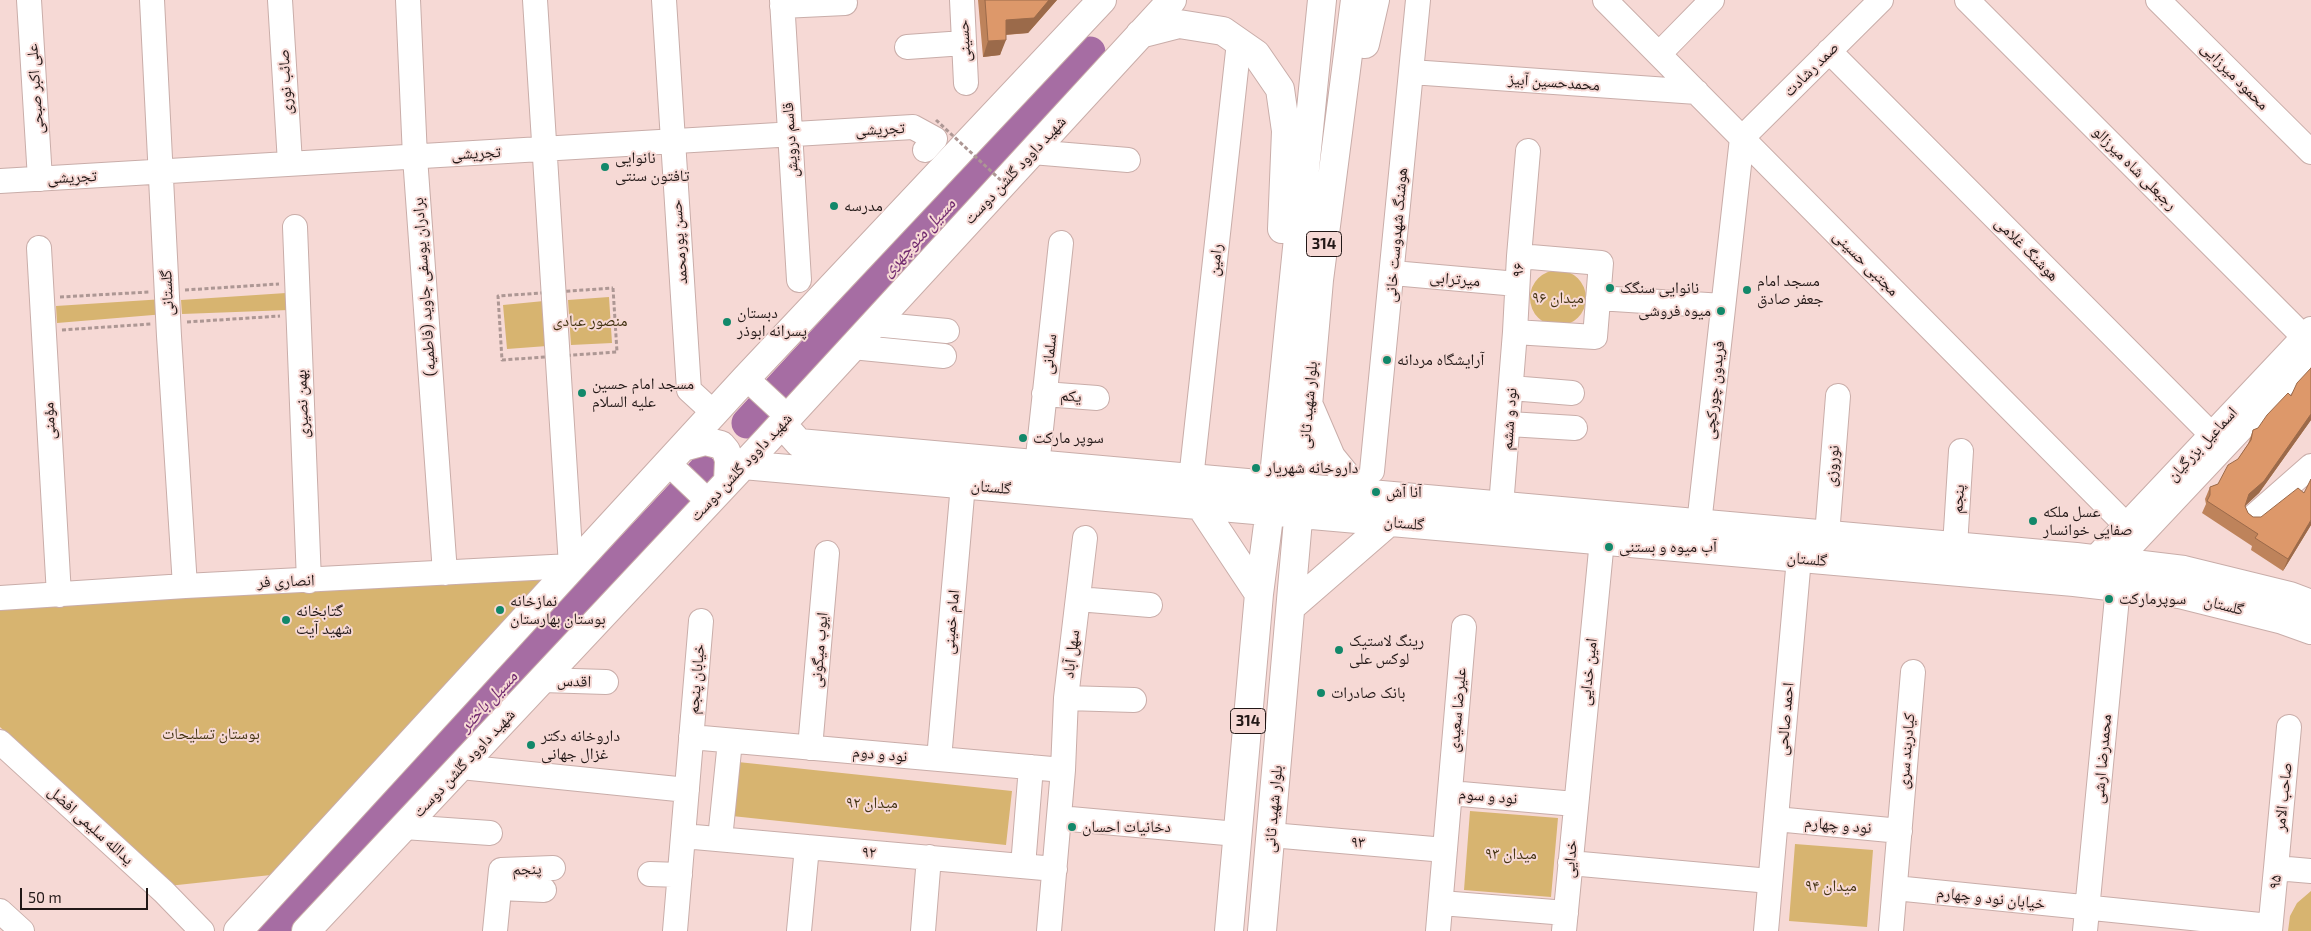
<!DOCTYPE html>
<meta charset="utf-8">
<style>
body{margin:0}
#map{position:relative;width:2311px;height:931px;overflow:hidden;background:#f6d9d5;font-family:"Exo 2",sans-serif}
canvas{display:block}
.scale{position:absolute;left:20px;top:888px;width:128px;height:22px;box-sizing:border-box;border:2px solid #221817;border-top:0;padding-left:6px;font-size:15px;line-height:18px;white-space:nowrap;color:#221817;-webkit-text-stroke:4px #f6d9d5;paint-order:stroke}
</style>
<div id="map">
<canvas width="2311" height="931"></canvas>
<div class="scale">50 m</div>
</div>
<script>
const c = document.querySelector('canvas').getContext('2d');
c.lineJoin = 'round';
function paint(path, color) {
  c.fillStyle = color;
  c.fill(path, 'evenodd');
}
function toPath(rows) {
  const path = new Path2D();
  for (const r of rows) {
    if (r.length === 3) {
      path.moveTo(r[0] + r[2], r[1]);
      path.arc(r[0], r[1], r[2], 0, 2 * Math.PI);
      continue;
    }
    path.moveTo(r[0], r[1]);
    for (let i = 2; i < r.length; i += 2) path.lineTo(r[i], r[i + 1]);
  }
  return path;
}
function strokePath(path, color, width, dash) {
  c.strokeStyle = color;
  c.lineWidth = width;
  c.lineCap = dash ? 'butt' : 'round';
  c.setLineDash(dash || []);
  c.stroke(path);
}
function write(font, color, halo, rows, align = 'center') {
  c.font = font + ' "Exo 2","Noto Naskh Arabic",sans-serif';
  c.lineWidth = 4;
  c.setLineDash([]);
  c.textBaseline = 'middle';
  c.strokeStyle = halo;
  c.fillStyle = color;
  for (const [text, x, y, turn = 0] of rows) {
    c.save();
    c.translate(x, y);
    c.rotate((+turn || 0) * Math.PI / 180);
    c.textAlign = isNaN(turn) ? turn : align;
    if (halo) c.strokeText(text, 0, 0);
    c.fillText(text, 0, 0);
    c.restore();
  }
}
paint(toPath([
 [1558,298,28],
 [286,293,289,310,182,314,181,300],
 [609,297,612,343,571,345,568,300],
 [164,299,165,314,57,323,56,306],
 [544,301,547,346,507,349,503,305],
 [541,580,271,875,168,886,0,727,0,607],
 [738,762,1012,791,1006,845,732,816],
 [1470,811,1558,818,1551,897,1464,890],
 [1795,844,1873,850,1867,927,1789,921],
 [2311,891,2311,931,2288,931,2290,916,2297,903]
]), '#d7b470');
strokePath(toPath([
 [747,423,1090,52],
 [273,931,703,471]
]), '#a66da3', 31);
const minor = toPath([
 [29,0,40,179],
 [152,0,169,336,185,586],
 [280,0,290,163],
 [408,0,415,157,445,573],
 [664,0,689,390,714,413],
 [782,0,799,280],
 [962,0,966,83],
 [1605,0,2126,525],
 [1967,0,2304,337],
 [2158,0,2311,152],
 [782,6,845,3],
 [907,47,964,43],
 [1829,51,2224,447],
 [1659,54,1712,0],
 [1411,72,1697,92],
 [1032,152,1128,160],
 [0,181,913,127,935,139,925,150],
 [295,227,309,581],
 [39,248,59,595],
 [1519,256,1601,263,1595,337,1515,332,1519,256],
 [1519,256,1528,151],
 [1393,273,1517,284],
 [1598,298,1723,306],
 [873,324,947,331],
 [852,347,944,356],
 [746,378,788,417],
 [1511,388,1572,393],
 [1044,394,1097,398],
 [1509,424,1575,428],
 [668,463,709,502],
 [1037,466,1061,243],
 [1372,471,1418,0],
 [1191,479,1239,42],
 [1501,506,1515,332],
 [2254,516,2311,466],
 [1699,524,1742,138,1881,0],
 [1827,535,1838,396],
 [1955,546,1961,451],
 [2094,559,2311,329],
 [2116,562,2311,355],
 [0,598,185,586,571,566,535,0],
 [1078,599,1150,605],
 [542,680,606,682],
 [1066,698,1134,700],
 [691,737,1063,770],
 [0,742,164,892,202,931],
 [810,748,827,553],
 [939,759,963,484],
 [461,767,687,790],
 [1450,793,1575,804],
 [1059,818,1237,834],
 [1776,819,1900,831],
 [404,827,490,833],
 [1271,835,1445,850],
 [683,836,1055,869],
 [720,839,730,741],
 [1570,863,1770,881],
 [1023,866,1031,767],
 [2276,868,2289,727],
 [650,874,680,875],
 [500,888,544,890],
 [1895,888,2270,926],
 [1441,903,1566,913],
 [0,911,22,931],
 [495,931,501,870,553,868],
 [675,931,701,621],
 [799,931,807,847],
 [923,931,929,857],
 [1049,931,1063,770,1066,698,1085,538],
 [1438,931,1464,627],
 [1564,931,1602,540],
 [1766,931,1799,558],
 [1891,931,1913,672],
 [2085,931,2118,587],
 [2270,931,2276,868,2311,871]
]);
const major = toPath([
 [1140,34,1179,24,1223,31,1256,54,1280,89,1286,131,1282,229],
 [1365,44,1375,0],
 [1310,408,1331,457,1361,494],
 [782,424,799,443,2076,557,2184,570,2290,596,2311,604],
 [683,447,705,441,721,445,726,451,729,460,728,481],
 [743,465,2074,582,2179,594,2283,620,2311,630],
 [1200,505,1259,594],
 [1291,607,1389,522],
 [238,931,746,378,1102,0],
 [306,931,768,439,1172,0],
 [1229,931,1259,594,1273,486,1322,0],
 [1262,931,1319,280,1355,0]
]);
strokePath(minor, '#c9ada9', 26);
strokePath(major, '#c9ada9', 30);
strokePath(toPath([
 [613,288,617,352,502,360,498,296,613,288],
 [185,290,279,284],
 [60,297,149,292],
 [187,322,280,316],
 [62,330,151,324]
]), '#ad9794', 3, [4, 2.5]);
strokePath(minor, '#fff', 24);
strokePath(major, '#fff', 28);
strokePath(toPath([
 [936,120,1007,186]
]), '#ad9794', 3, [4, 2.5]);
paint(toPath([
 [978,0,1057,0,1028,33,1006,35,1000,55,983,57],
 [2311,368,2311,420,2259,493,2245,506,2248,513,2253,517,2311,525,2283,571,2251,550,2252,546,2202,513,2206,504,2205,499,2210,487,2218,484,2238,459,2248,444,2253,430,2258,428,2291,396]
]), '#be835b');
paint(toPath([
 [1049,0,1057,0,1028,33,1001,35,1006,20],
 [1006,40,1000,55,983,57,988,41],
 [2311,414,2311,420,2259,493,2245,506,2249,494],
 [2311,520,2311,525,2283,571,2288,559]
]), '#9b6a4a');
const building = toPath([
 [985,0,1049,0,1034,18,1006,20,1006,40,988,41,985,0],
 [2311,368,2311,414,2264,481,2249,494,2245,506,2248,513,2253,517,2261,517,2298,488,2304,493,2311,479,2311,520,2288,559,2255,538,2258,534,2207,501,2210,495,2210,487,2218,484,2228,465,2238,459,2251,440,2253,430,2258,428,2267,415,2288,393,2291,396,2297,383,2311,368]
]);
paint(building, '#dd986a');
strokePath(building, '#9b6a4a', 1);
for (const [x, y, r, color] of [
 [605,167,5,"#12886a"],
 [834,206,5,"#12886a"],
 [1610,288,5,"#12886a"],
 [1747,290,5,"#12886a"],
 [1721,311,5,"#12886a"],
 [727,322,5,"#12886a"],
 [1387,360,5,"#12886a"],
 [582,393,5,"#12886a"],
 [1023,438,5,"#12886a"],
 [1256,468,5,"#12886a"],
 [1376,492,5,"#12886a"],
 [2033,521,5,"#12886a"],
 [1609,547,5,"#12886a"],
 [2109,599,5,"#12886a"],
 [500,610,5,"#12886a"],
 [286,620,5,"#12886a"],
 [1339,650,5,"#12886a"],
 [1321,693,5,"#12886a"],
 [531,745,5,"#12886a"],
 [1072,827,5,"#12886a"]
]) {
  const dot = new Path2D();
  dot.arc(x, y, r, 0, 2 * Math.PI);
  c.fillStyle = color;
  c.fill(dot);
  strokePath(dot, '#f6d9d5', 2);
}
for (const [x, y, w] of [
 [1324,244,35],
 [1248,721,35]
]) {
  const box = new Path2D();
  box.roundRect(x - w / 2, y - 12.5, w, 25, 4);
  c.fillStyle = '#f6d9d5';
  c.fill(box);
  strokePath(box, '#221817', 1);
}
write('bold 15px', '#221817', null, [
 ["314",1324,244],
 ["314",1248,721]
]);
write('16px', '#221817', '#f6d9d5', [
 ["حسینی",964,41,-93],
 ["صمد رشادت",1811,69,-45],
 ["محمود میرزایی",2235,76,45],
 ["صائب نوری",285,82,-93],
 ["محمدحسین آبیز",1554,82,4],
 ["علی اکبر صبحی",35,89,-94],
 ["تجریشی",880,129,-3],
 ["قاسم درویش",790,140,-94],
 ["تجریشی",476,153,-3],
 ["رجبعلی شاه میرزالو",2135,168,45],
 ["شهید داوود گلشن دوست",1015,170,-47],
 ["تجریشی",72,177,-3],
 ["هوشنگ شهدوست خانی",1396,235,-85],
 ["حسن پورمحمد",679,242,-94],
 ["هوشنگ غلامی",2027,249,45],
 ["رامین",1215,260,-84],
 ["مجتبی حسینی",1866,263,45],
 ["۹۶",1518,270,-86],
 ["میرترابی",1455,279,5],
 ["برادران یوسفی جاوید (فاطمیه)",424,287,-94],
 ["گلستانی",167,293,-93],
 ["سلمانی",1049,354,-84],
 ["فریدون چورکچی",1714,390,-84],
 ["یکم",1071,396,5],
 ["بهمن نصیری",302,404,-92],
 ["بلوار شهید ثانی",1308,405,-85],
 ["نود و ششم",1509,419,-86],
 ["مؤمنی",49,421,-93],
 ["اسماعیل بزرگیان",2202,444,-47],
 ["نوروزی",1832,466,-85],
 ["شهید داوود گلشن دوست",741,467,-47],
 ["گلستان",991,487,5],
 ["پنجم",1958,499,-86],
 ["گلستان",1404,523,5],
 ["گلستان",1807,559,5],
 ["انصاری فر",286,581,-2],
 ["گلستان",2224,605,14],
 ["امام خمینی",951,622,-85],
 ["ایوب میگونی",819,650,-85],
 ["سهل آباد",1071,654,-83],
 ["امین خدایی",1588,672,-84],
 ["خیابان پنجم",696,679,-85],
 ["اقدس",574,681,2],
 ["علیرضا سعیدی",1457,710,-85],
 ["احمد صالحی",1785,719,-85],
 ["کیادربند سری",1906,751,-85],
 ["نود و دوم",880,754,5],
 ["محمدرضا ارشی",2102,759,-85],
 ["شهید داوود گلشن دوست",464,763,-47],
 ["نود و سوم",1488,796,5],
 ["صاحب الامر",2283,797,-84],
 ["بلوار شهید ثانی",1273,809,-85],
 ["یدالله سلیمی افضل",91,825,42],
 ["نود و چهارم",1838,825,5],
 ["۹۳",1358,842,5],
 ["۹۲",869,852,5],
 ["خدایی",1570,859,-85],
 ["پنجم",527,869,-2],
 ["۹۵",2275,882,-82],
 ["خیابان نود و چهارم",1991,898,6]
]);
write('16px', '#221817', '#f6d9d5', [
 ["نانوایی",615,158],
 ["تافتون سنتی",615,176],
 ["مدرسه",844,206],
 ["مسجد امام",1757,281],
 ["جعفر صادق",1757,299],
 ["نانوایی سنگک",1620,288],
 ["میوه فروشی",1711,311,"right"],
 ["دبستان",737,313],
 ["پسرانه ابوذر",737,331],
 ["آرایشگاه مردانه",1397,360],
 ["مسجد امام حسین",592,384],
 ["علیه السلام",592,402],
 ["سوپر مارکت",1033,438],
 ["داروخانه شهریار",1266,468],
 ["آنا آش",1386,492],
 ["عسل ملکه",2043,512],
 ["صفایی خوانسار",2043,530],
 ["آب میوه و بستنی",1619,547],
 ["سوپرمارکت",2119,599],
 ["نمازخانه",510,601],
 ["بوستان بهارستان",510,619],
 ["گتابخانه",296,611],
 ["شهید آیت",296,629],
 ["رینگ لاستیک",1349,641],
 ["لوکس علی",1349,659],
 ["بانک صادرات",1331,693],
 ["داروخانه دکتر",541,736],
 ["غزال جهانی",541,754],
 ["دخانیات احسان",1082,827]
], 'left');
write('16px', '#433312', '#f6d9d5', [
 ["میدان ۹۶",1558,298],
 ["منصور عبادی",590,321],
 ["بوستان تسلیحات",211,734],
 ["میدان ۹۲",872,803],
 ["میدان ۹۳",1511,854],
 ["میدان ۹۴",1831,886]
]);
write('italic 18px', '#712a6f', '#f6d9d5', [
 ["مسیل منوچهری",918,237,-47],
 ["مسیل باختر",488,701,-47]
]);
</script>
